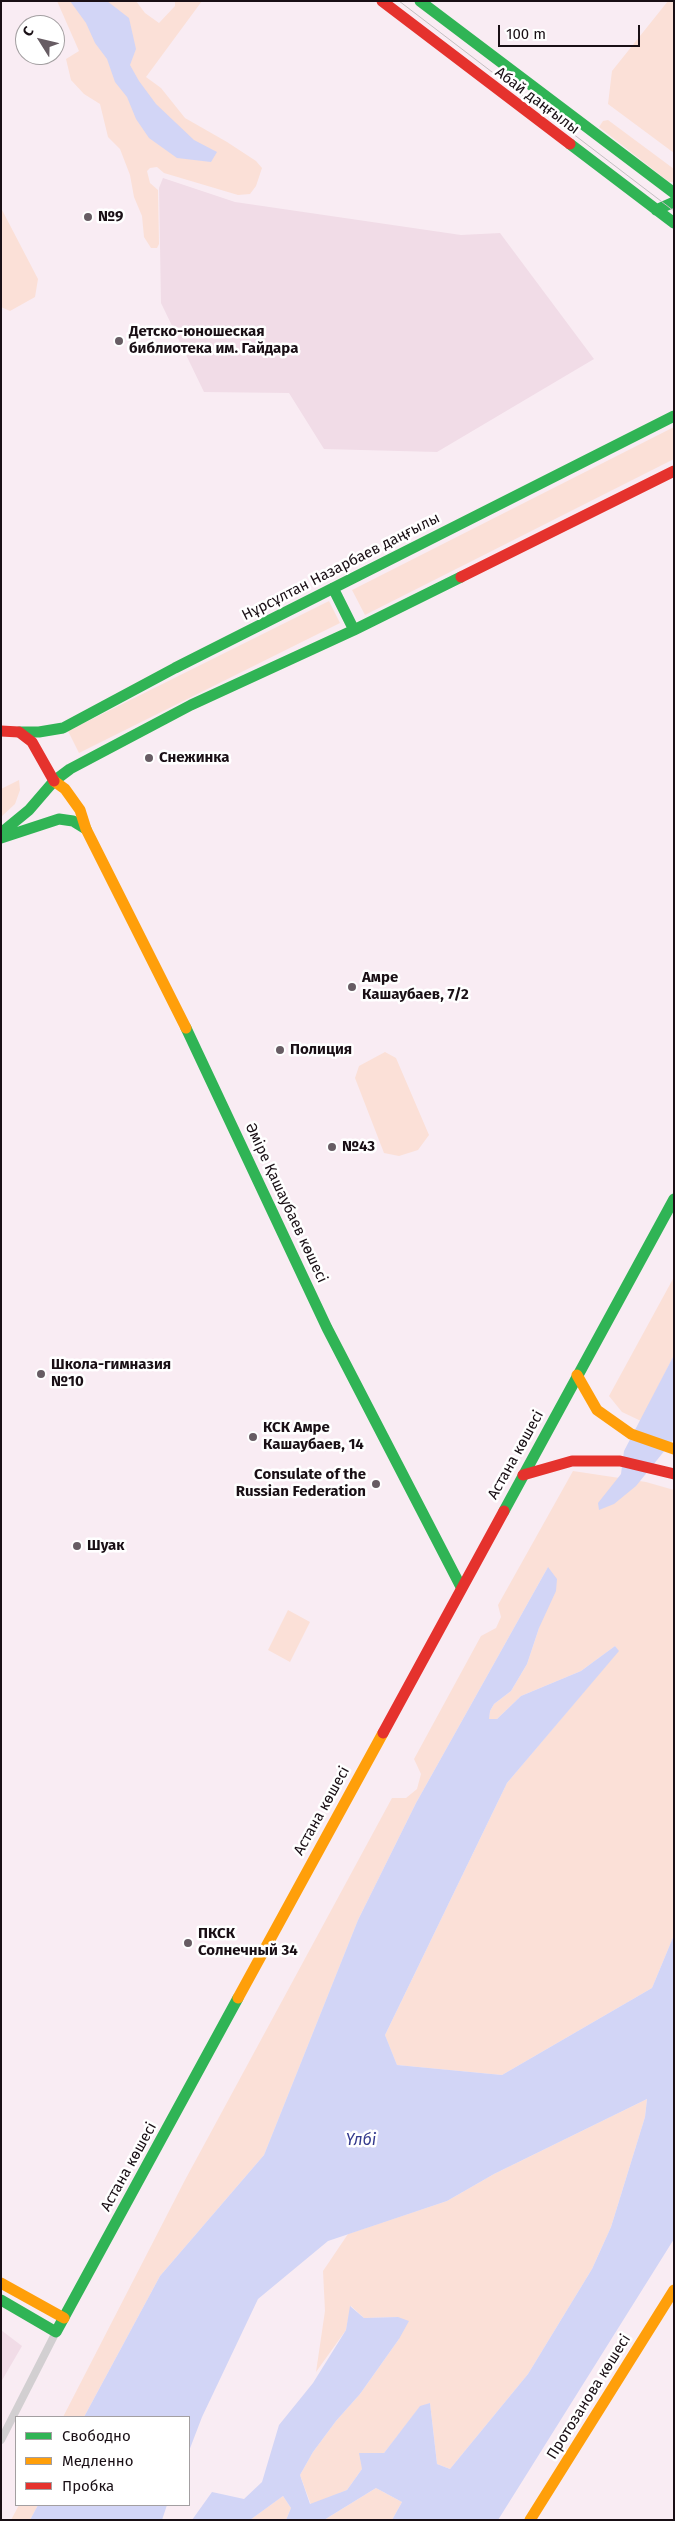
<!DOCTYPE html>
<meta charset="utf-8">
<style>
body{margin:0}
#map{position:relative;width:675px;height:2521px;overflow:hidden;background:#f9ecf3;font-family:"Fira Sans",sans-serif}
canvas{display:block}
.frame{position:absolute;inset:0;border:2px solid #190f15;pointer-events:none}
.legend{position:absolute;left:15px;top:2416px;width:175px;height:90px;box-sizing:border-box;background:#fff;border:1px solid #a39fa1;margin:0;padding:6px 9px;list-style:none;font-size:15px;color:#190f15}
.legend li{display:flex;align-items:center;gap:10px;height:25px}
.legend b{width:25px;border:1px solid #a39fa1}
.north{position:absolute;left:15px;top:15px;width:50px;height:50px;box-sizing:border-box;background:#fff;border:1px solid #a39fa1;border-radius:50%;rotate:306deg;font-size:14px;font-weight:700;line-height:20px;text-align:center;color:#190f15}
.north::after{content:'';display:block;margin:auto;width:18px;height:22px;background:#675c63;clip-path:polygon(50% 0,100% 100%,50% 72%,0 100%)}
.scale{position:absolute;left:498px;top:25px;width:142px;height:22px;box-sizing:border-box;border:2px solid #190f15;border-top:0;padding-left:6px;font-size:15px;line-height:18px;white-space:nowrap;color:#190f15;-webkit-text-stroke:4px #fff;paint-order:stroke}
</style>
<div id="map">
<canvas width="675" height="2521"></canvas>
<div class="frame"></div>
<ul class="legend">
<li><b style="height:6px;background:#30b455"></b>Свободно</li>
<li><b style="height:6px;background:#ff9f0a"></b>Медленно</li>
<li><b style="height:6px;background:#e5322d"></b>Пробка</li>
</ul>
<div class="north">С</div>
<div class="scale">100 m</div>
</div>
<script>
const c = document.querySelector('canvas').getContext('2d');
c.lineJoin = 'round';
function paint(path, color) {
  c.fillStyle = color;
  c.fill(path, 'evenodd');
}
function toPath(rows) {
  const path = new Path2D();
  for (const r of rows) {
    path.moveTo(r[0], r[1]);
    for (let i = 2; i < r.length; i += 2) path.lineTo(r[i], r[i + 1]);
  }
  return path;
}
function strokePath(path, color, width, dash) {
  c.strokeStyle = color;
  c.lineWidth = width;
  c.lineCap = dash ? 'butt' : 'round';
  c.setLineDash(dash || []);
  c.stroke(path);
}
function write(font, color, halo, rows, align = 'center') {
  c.font = font + ' "Fira Sans",sans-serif';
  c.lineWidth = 5;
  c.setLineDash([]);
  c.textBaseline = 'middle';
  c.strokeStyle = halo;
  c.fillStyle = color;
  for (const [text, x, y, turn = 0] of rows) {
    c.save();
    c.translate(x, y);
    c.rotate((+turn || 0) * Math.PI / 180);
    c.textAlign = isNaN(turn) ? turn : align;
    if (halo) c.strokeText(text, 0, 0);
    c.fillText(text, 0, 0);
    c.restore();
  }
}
paint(toPath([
 [163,178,235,202,461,235,500,233,594,359,437,452,324,449,289,393,204,392,161,303,159,188],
 [1,2330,22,2346,1,2382]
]), '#f1dce7');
paint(toPath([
 [57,1,136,1,145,13,159,23,175,6,175,1,202,1,146,77,161,88,185,118,227,142,256,161,262,168,256,186,250,194,238,195,164,173,157,167,150,168,147,171,150,183,158,190,159,244,157,248,151,248,144,237,142,216,134,197,130,175,120,149,108,137,100,104,84,94,71,80,66,59,79,51],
 [668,1,674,1,674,153,608,104,612,71],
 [608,120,674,169,674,182,669,182,599,127,603,121],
 [1,208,38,279,35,297,10,311,1,307],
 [674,427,674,459,365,615,352,590],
 [329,601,340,623,79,753,68,731],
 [19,780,20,790,15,804,1,817,1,789],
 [385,1052,396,1058,429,1135,418,1150,399,1156,384,1153,355,1078,359,1066],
 [674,1277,674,1355,641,1421,622,1412,609,1396],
 [573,1471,646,1482,674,1490,674,1935,652,1988,502,2075,397,2065,385,2035,507,1783,618,1651,615,1646,581,1671,521,1696,497,1719,489,1719,490,1711,494,1704,511,1691,527,1664,539,1628,548,1567,416,1803,358,1920,264,2155,160,2276,84,2417,63,2417,185,2180,392,1798,406,1798,417,1789,421,1774,414,1759,481,1636,496,1628,501,1617,498,1605],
 [288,1610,310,1622,290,1662,268,1650],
 [647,2099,645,2117,611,2227,592,2269,528,2374,450,2469,437,2464,430,2403,420,2407,384,2453,362,2469,347,2490,311,2505,300,2475,313,2452,336,2421,360,2394,399,2339,398,2317,364,2318,351,2306,346,2330,316,2372,325,2311,323,2271,348,2234,447,2201,494,2174],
 [376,2488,402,2502,392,2520,324,2520],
 [283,2496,291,2508,286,2520,250,2520],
 [19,2505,38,2505,30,2520,11,2520]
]), '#fbe0d7');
paint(toPath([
 [70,1,107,1,129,18,136,49,130,65,139,81,156,104,194,140,217,152,211,162,177,158,149,138,136,119,127,97,115,82,107,59,95,43,86,23],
 [674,1355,674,1439,636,1486,614,1504,599,1510,598,1503,621,1474,624,1451],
 [548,1567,557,1579,556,1591,539,1628,527,1664,511,1691,494,1704,490,1711,489,1719,497,1719,521,1696,581,1671,615,1646,619,1651,507,1783,385,2035,397,2065,502,2075,652,1988,674,1935,674,2239,498,2520,392,2520,402,2502,376,2488,324,2520,286,2520,291,2508,283,2496,250,2520,192,2520,212,2492,244,2499,262,2482,279,2425,313,2383,346,2330,350,2306,364,2318,398,2317,409,2321,399,2339,360,2394,336,2421,313,2452,300,2475,310,2504,347,2490,362,2469,359,2453,384,2453,420,2406,430,2403,437,2464,450,2469,528,2374,592,2269,611,2227,645,2117,647,2099,494,2174,447,2201,328,2241,258,2299,202,2417,189,2451,189,2417,84,2417,160,2276,264,2155,358,1920,416,1803],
 [38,2505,167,2505,162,2520,30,2520]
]), '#d2d5f6');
strokePath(toPath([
 [1,2440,56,2332]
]), '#d2cfd1', 8);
strokePath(toPath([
 [420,1,674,193],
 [570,144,674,223],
 [656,210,674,202],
 [333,588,354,630],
 [19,732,39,732,63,728,175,668,674,416],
 [1,833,29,810,54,781,70,769,191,705,354,630,461,577],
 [1,838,59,819,73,821,86,829],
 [186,1028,327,1328,461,1587],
 [504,1511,674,1199],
 [1,2300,56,2332,238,1998]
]), '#30b455', 11);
strokePath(toPath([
 [54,781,65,789,80,810,86,829,186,1028],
 [577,1375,597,1410,631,1434,674,1449],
 [238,1998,383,1733],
 [1,2283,64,2318],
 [530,2520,674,2290]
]), '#ff9f0a', 11);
strokePath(toPath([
 [382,1,570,144],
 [461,577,674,471],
 [1,731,19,732,32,742,54,781],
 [523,1475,572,1461,620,1461,674,1474],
 [383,1733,504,1511]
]), '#e5322d', 11);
strokePath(toPath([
 [399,1,674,211]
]), '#c3bfc1', 1);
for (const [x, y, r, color] of [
 [88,217,5,"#675c63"],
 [119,341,5,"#675c63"],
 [149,758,5,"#675c63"],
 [352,987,5,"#675c63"],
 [280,1050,5,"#675c63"],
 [332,1147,5,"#675c63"],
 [41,1374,5,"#675c63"],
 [253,1437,5,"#675c63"],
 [376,1484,5,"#675c63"],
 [77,1546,5,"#675c63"],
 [188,1943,5,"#675c63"]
]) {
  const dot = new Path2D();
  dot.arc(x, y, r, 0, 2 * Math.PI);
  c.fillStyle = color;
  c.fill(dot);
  strokePath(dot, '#fff', 2);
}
write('15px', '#190f15', '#fff', [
 ["Абай даңғылы",537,101,37],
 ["Нұрсұлтан Назарбаев даңғылы",341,567,-27],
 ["Әміре Қашаубаев көшесі",286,1203,65],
 ["Астана көшесі",516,1455,-61],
 ["Астана көшесі",322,1811,-61],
 ["Астана көшесі",129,2167,-61],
 ["Протозанова көшесі",589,2397,-58]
]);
write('bold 15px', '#190f15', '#fff', [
 ["№9",98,217],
 ["Детско-юношеская",129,332],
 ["библиотека им. Гайдара",129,349],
 ["Снежинка",159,758],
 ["Амре",362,978],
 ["Кашаубаев, 7/2",362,995],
 ["Полиция",290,1050],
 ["№43",342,1147],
 ["Школа-гимназия",51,1365],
 ["№10",51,1382],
 ["КСК Амре",263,1428],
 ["Кашаубаев, 14",263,1445],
 ["Consulate of the",366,1475,"right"],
 ["Russian Federation",366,1492,"right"],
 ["Шуак",87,1546],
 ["ПКСК",198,1934],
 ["Солнечный 34",198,1951]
], 'left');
write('italic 16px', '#343a8d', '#fff', [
 ["Үлбі",361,2141]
]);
</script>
